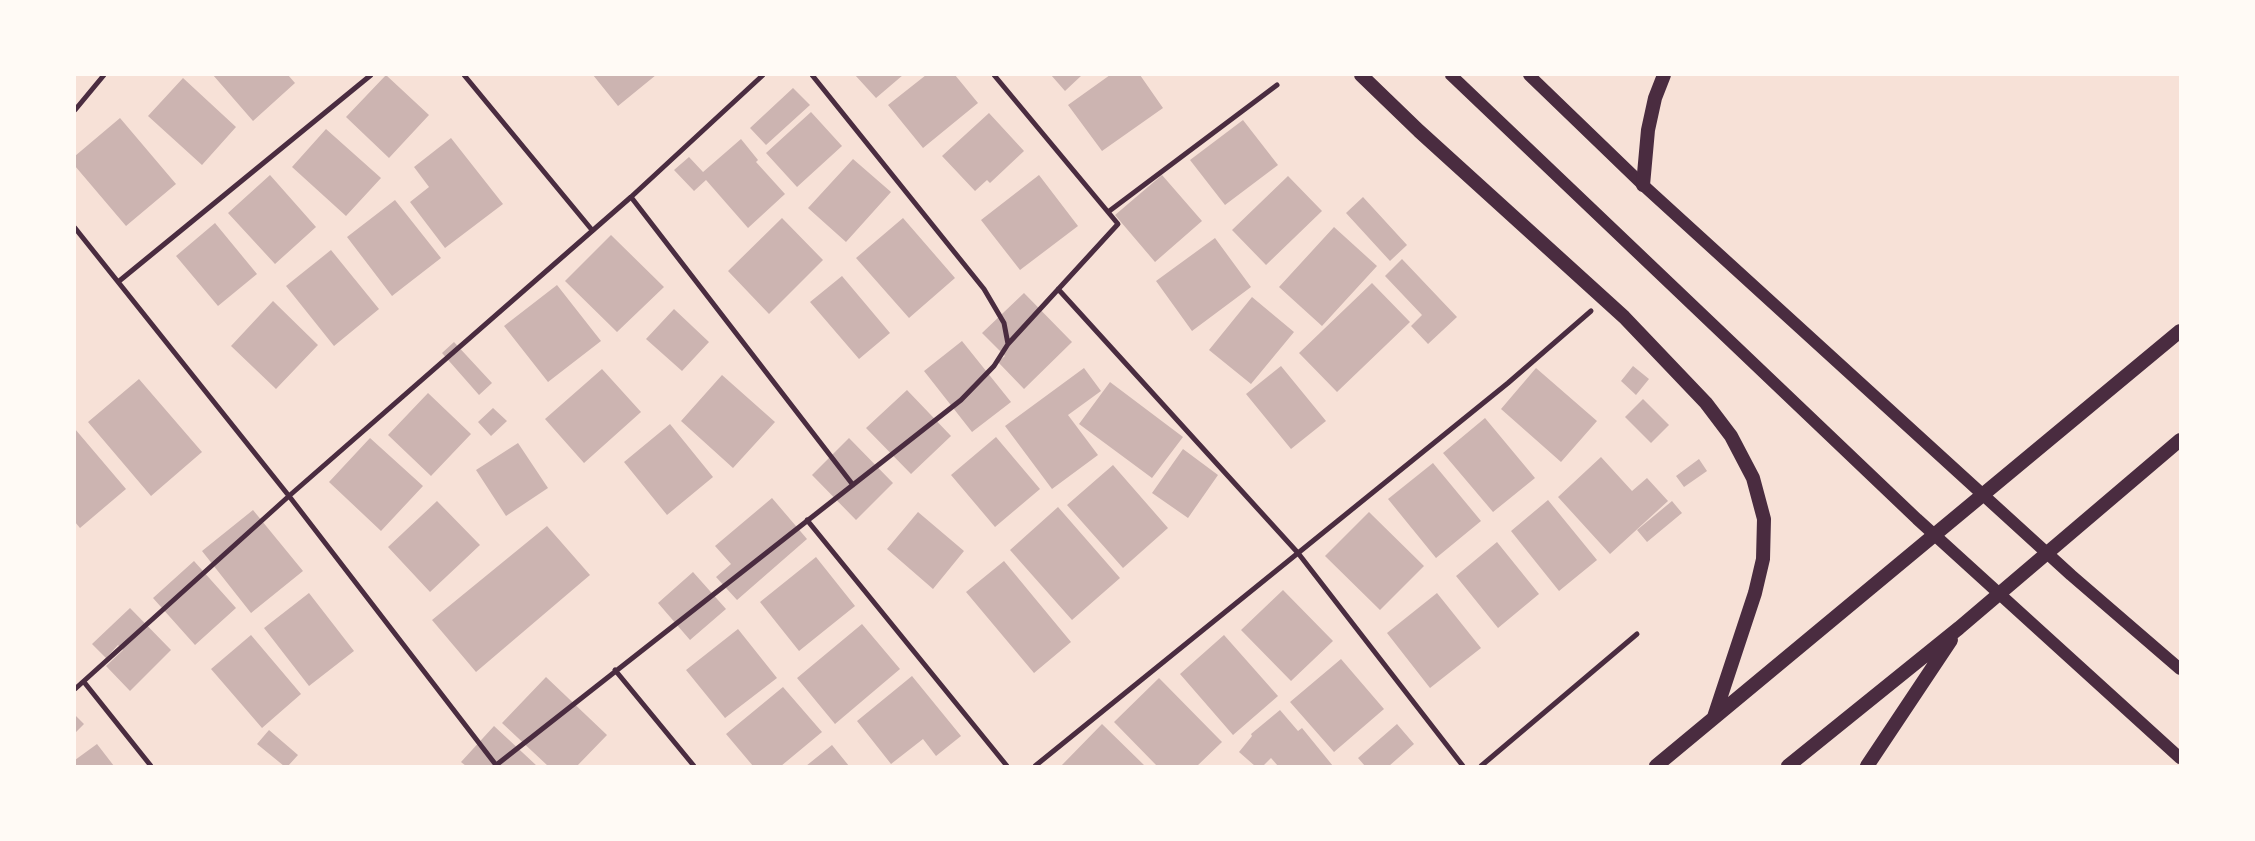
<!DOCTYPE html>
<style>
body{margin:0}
#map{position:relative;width:2255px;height:841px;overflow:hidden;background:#f7e1d7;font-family:Raleway,sans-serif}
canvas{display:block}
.frame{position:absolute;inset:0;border:76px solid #fffaf5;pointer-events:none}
</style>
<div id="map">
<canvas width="2255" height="841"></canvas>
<div class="frame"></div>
</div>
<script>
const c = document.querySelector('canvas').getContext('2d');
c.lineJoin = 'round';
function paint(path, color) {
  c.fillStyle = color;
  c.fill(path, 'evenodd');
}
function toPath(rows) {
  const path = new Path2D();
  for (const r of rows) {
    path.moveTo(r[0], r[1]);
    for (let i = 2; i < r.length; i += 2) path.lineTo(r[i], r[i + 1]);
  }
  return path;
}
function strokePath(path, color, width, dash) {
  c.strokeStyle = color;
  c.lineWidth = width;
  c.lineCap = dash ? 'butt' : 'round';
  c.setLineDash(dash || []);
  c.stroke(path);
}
paint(toPath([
 [213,75,288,75,295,83,253,121],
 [386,75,429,115,389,158,346,117],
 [593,75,656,75,618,106],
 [855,75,903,75,876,98],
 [926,75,955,75,978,103,923,148,888,105],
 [1051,75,1082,75,1065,91],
 [1110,75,1140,75,1163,108,1102,151,1068,105],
 [183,78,236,127,202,165,148,116],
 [793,88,810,105,766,145,750,128],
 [811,112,842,146,797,187,766,153],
 [989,113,1024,151,990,183,987,180,975,191,942,156],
 [120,118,176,184,126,226,75,166,75,156],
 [1243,120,1278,165,1225,205,1190,160],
 [326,129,381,178,346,216,292,167],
 [451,138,503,204,445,248,410,202,429,187,414,167],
 [741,139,758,160,756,162,785,194,748,228,706,180,694,191,674,170,689,157,703,172],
 [853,159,891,192,846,242,808,208],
 [270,175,316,227,275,264,228,213],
 [1039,175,1078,226,1020,270,981,220],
 [1162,175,1202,221,1155,262,1115,215],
 [1288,176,1322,211,1266,265,1232,230],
 [1363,197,1407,245,1390,261,1346,213],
 [395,200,441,258,392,296,347,237],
 [782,218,823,260,769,314,728,271],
 [903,218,955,278,909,318,856,258],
 [215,223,257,274,218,306,176,256],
 [1334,227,1377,266,1322,326,1279,287],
 [611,235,664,287,617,332,565,281],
 [1215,238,1251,287,1192,331,1156,281],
 [331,250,379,309,334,346,286,286],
 [1402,259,1457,317,1428,344,1411,326,1422,315,1385,276],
 [842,276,890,333,859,359,810,302],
 [1372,283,1410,322,1337,392,1299,353],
 [557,285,601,341,548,382,504,326],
 [1024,293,1072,342,1024,389,998,362,1005,356,982,333],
 [1252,297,1294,332,1251,384,1209,350],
 [273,301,318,345,276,389,231,346],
 [674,309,709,342,682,371,646,339],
 [962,341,1011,402,972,432,924,371],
 [454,342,492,383,479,395,442,353],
 [1281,366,1326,421,1291,449,1246,394],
 [1633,366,1649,379,1636,395,1621,381],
 [1084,368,1101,391,1068,415,1098,455,1052,489,1005,426],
 [1536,368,1597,421,1561,462,1501,409],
 [602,369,641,412,584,463,545,419],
 [722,375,775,422,733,468,681,421],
 [139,379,202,452,151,496,88,422],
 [1110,382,1183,437,1152,478,1079,424],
 [907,390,951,436,911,474,866,428],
 [428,393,471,434,431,476,388,435],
 [1643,399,1669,425,1651,443,1625,417],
 [493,408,507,421,491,436,478,422],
 [1485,418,1535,478,1493,512,1443,453],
 [670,424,713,477,667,515,624,462],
 [75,429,126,489,80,528,75,522],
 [996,437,1040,489,995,527,951,475],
 [370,438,423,486,381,531,329,482],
 [849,438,893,483,856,520,812,475],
 [518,443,548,488,506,516,476,470],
 [1183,449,1218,475,1188,518,1152,493],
 [1601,457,1632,491,1647,478,1668,501,1610,554,1558,497],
 [1699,459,1707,471,1684,487,1676,476],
 [1433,463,1481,521,1436,558,1388,499],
 [1113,465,1168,528,1123,568,1067,505],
 [772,498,807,539,737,600,716,577,731,564,715,546],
 [1548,500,1597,560,1559,591,1511,531],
 [437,501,480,545,430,592,388,547],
 [1672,501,1682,513,1647,542,1637,530],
 [1058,507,1120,578,1072,620,1010,550],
 [253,510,303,571,251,613,202,551],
 [918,512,964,551,933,589,887,549],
 [1369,512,1424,566,1380,610,1325,556],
 [547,526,590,575,476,672,432,620],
 [1497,542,1539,594,1498,628,1456,576],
 [816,557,855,606,799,651,760,602],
 [194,561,236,608,195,645,153,598],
 [1004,561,1071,642,1034,673,966,592],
 [693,572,726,609,690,640,658,603],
 [1283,590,1333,641,1291,681,1241,630],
 [309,593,354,651,309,686,264,628],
 [1437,593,1481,648,1430,688,1387,633],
 [130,608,171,650,130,691,106,666,123,650,118,645,106,658,92,644],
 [862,624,900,669,835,724,797,678],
 [738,629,777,678,725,718,686,670],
 [251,635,301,694,262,728,211,669],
 [1224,635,1278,696,1233,735,1180,674],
 [1341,659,1384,709,1334,752,1290,702],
 [912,676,961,736,936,756,923,739,891,764,857,721],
 [546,677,607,735,577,766,548,766,502,723],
 [1159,678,1222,742,1197,766,1157,766,1114,722],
 [783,687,822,732,781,766,753,766,726,734],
 [1280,710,1298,731,1302,728,1333,766,1278,766,1271,758,1263,766,1255,766,1239,752,1252,736,1251,734],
 [75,715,84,724,75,733],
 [1102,724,1145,766,1061,766],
 [1397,724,1414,744,1389,766,1365,766,1358,758],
 [494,726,537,766,466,766,461,762],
 [269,730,298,755,288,766,284,766,257,744],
 [97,744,114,766,75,766,75,760],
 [832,745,849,766,806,766]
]), '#ccb4b1');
strokePath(toPath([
 [464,75,592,230],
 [994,75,1118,224,1008,344],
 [75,110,104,75],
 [631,197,853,485],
 [1108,212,1277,85],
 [75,228,289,496,496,765],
 [118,282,371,75],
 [1058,289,1298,553,1463,766],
 [807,520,1007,766],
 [615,670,694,766],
 [84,682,151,766],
 [75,689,289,496,631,197,763,75],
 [495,766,961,400,994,366,1008,344,1004,323,984,289,812,75],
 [1035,766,1508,383,1591,311],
 [1481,766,1637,634]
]), '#4a2c40', 5);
strokePath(toPath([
 [1451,75,1917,519,2180,758],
 [1529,75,1643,185,2071,575,2180,669]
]), '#4a2c40', 12);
strokePath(toPath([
 [1361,75,1419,131,1624,317,1706,403,1731,436,1753,478,1764,519,1763,559,1755,593,1714,717],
 [1643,185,1648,130,1655,98,1664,75],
 [1656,766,2180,331],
 [1788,766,1959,628,2180,440],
 [1867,766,1951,640]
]), '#4a2c40', 14);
</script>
